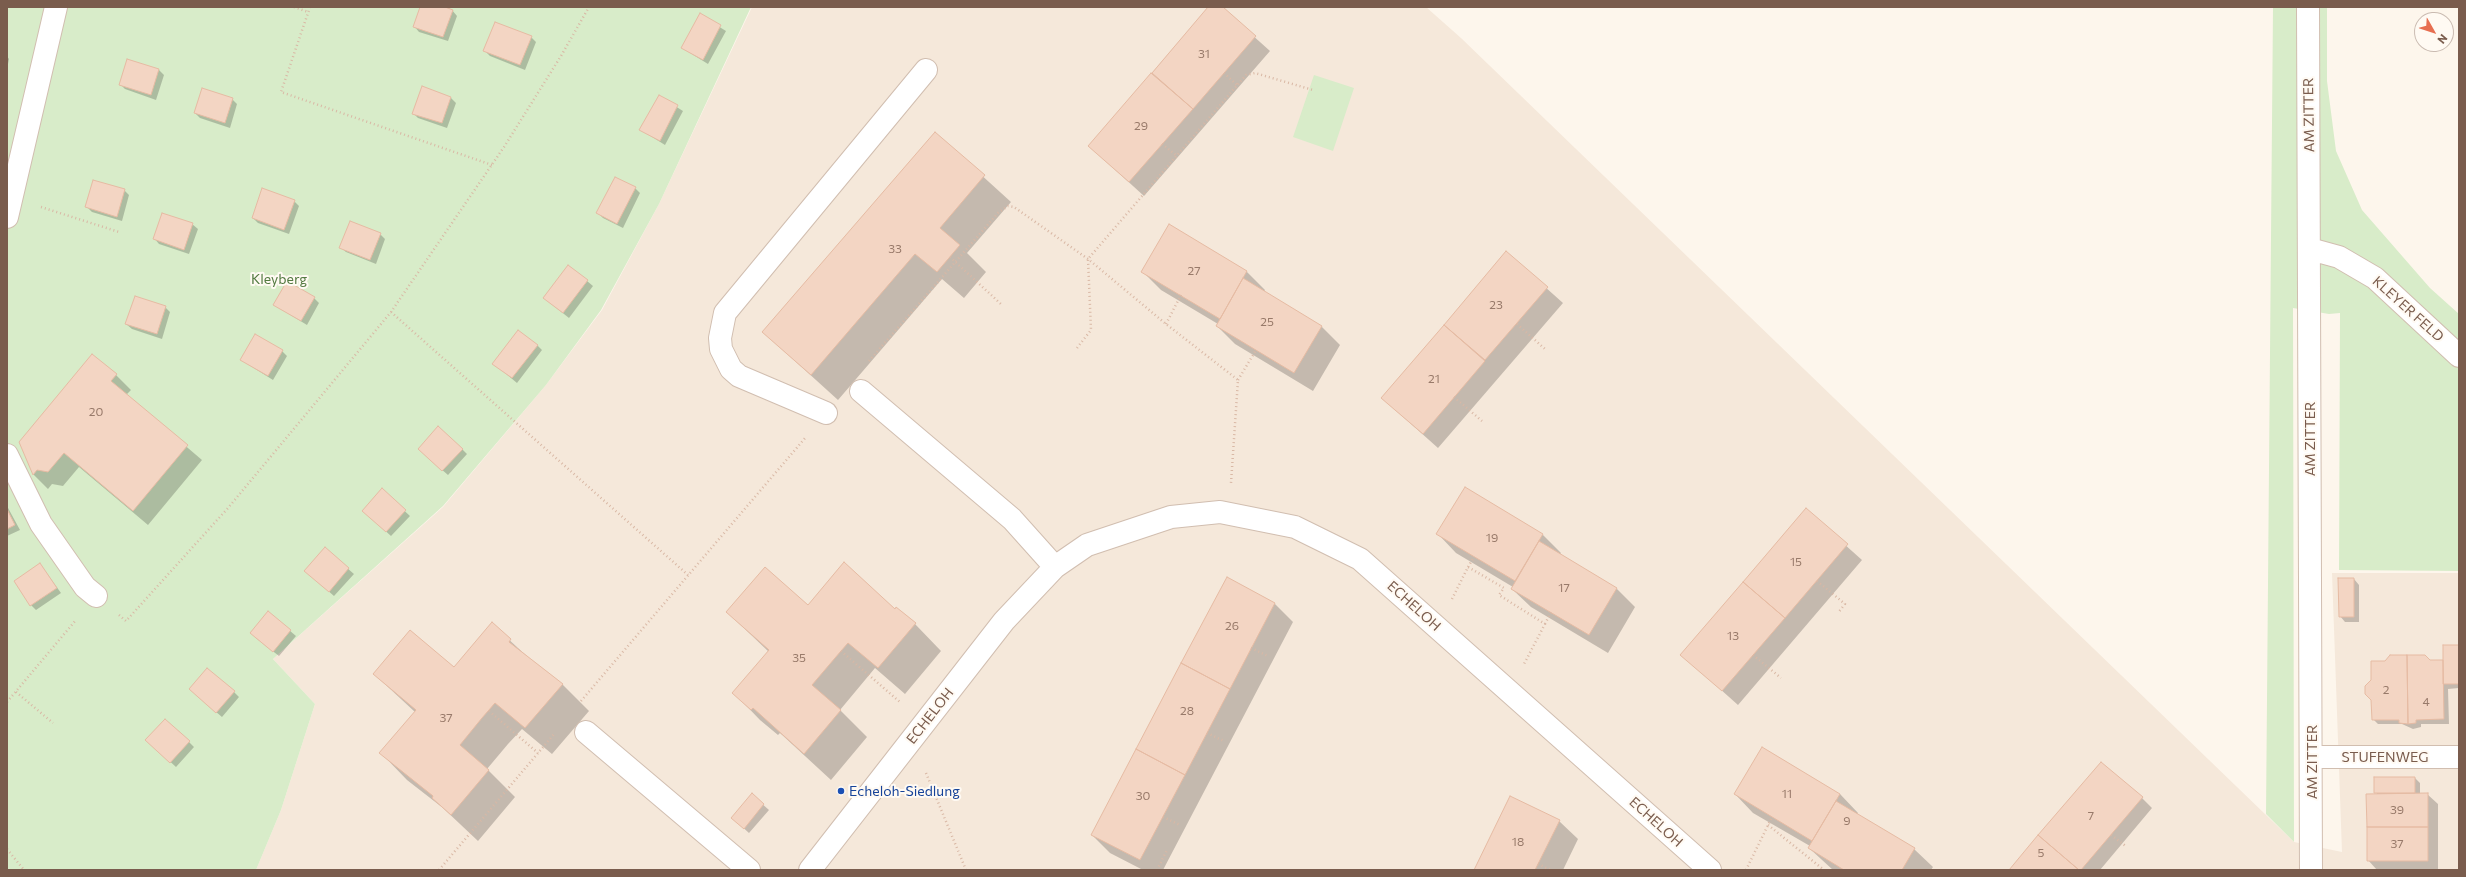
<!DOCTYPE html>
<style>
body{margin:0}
#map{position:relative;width:2466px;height:877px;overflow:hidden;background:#fdf6ec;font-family:Commissioner,sans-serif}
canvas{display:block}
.frame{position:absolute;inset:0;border:8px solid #7a5c4d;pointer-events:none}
.north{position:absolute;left:2414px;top:12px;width:40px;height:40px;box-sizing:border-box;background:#fffaf3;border:1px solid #cabbb1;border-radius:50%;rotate:129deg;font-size:11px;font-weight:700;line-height:16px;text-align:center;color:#7a5c4d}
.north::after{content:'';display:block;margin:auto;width:14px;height:18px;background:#e76f51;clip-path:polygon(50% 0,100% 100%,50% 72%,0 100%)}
</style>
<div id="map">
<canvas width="2466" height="877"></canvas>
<div class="frame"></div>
<div class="north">N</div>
</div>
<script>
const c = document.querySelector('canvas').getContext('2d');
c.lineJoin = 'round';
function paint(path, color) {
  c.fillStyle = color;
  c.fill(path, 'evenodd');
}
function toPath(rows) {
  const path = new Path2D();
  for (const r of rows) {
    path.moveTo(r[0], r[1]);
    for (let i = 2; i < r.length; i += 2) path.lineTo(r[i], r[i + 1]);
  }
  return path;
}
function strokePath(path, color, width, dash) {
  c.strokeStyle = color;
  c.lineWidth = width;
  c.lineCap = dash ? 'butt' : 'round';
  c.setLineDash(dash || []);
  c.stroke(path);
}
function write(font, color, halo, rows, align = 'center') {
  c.font = font + ' Commissioner,sans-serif';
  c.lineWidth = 4;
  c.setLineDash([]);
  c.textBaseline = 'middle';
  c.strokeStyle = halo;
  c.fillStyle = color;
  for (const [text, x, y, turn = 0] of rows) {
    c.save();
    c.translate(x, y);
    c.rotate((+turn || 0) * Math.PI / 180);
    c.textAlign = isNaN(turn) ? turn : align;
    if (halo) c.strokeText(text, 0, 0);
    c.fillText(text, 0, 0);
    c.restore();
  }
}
paint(toPath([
 [752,7,1426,7,1461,38,2294,842,2342,852,2332,573,2459,573,2459,870,256,870,281,810,315,704,273,659,443,507,546,385,602,310,659,204]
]), '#f5e8da');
paint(toPath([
 [7,7,751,7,659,204,601,310,546,385,443,506,273,659,315,704,281,810,256,870,7,870],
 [2273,7,2327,7,2327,81,2336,151,2362,210,2430,288,2459,314,2459,571,2339,570,2340,313,2329,314,2293,308,2294,842,2266,814],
 [1314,75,1354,88,1333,151,1293,137]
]), '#d8ecc9');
paint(toPath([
 [421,7,442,7,452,10,457,16,448,41,419,32,414,26],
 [1209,7,1221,7,1270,51,1144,196,1089,146],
 [700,15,726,31,708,64,682,48],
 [531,37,536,42,525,70,490,56,485,51],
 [7,56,9,59,7,69],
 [128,60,159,70,164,75,156,100,125,89,120,84],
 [659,96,683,111,665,145,641,130],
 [451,98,456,103,447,128,418,118,413,113],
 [232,99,237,104,230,128,200,118,195,113],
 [935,133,1011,202,967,253,986,272,964,298,942,279,838,400,763,332],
 [635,188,640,193,623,228,603,218,598,213],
 [124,190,129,195,122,221,92,212,87,207],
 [294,201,299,206,289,234,258,223,253,218],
 [192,224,198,229,189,254,159,244,154,238],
 [1170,226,1247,272,1265,290,1264,292,1322,327,1340,345,1313,391,1235,344,1217,326,1218,324,1161,290,1142,271],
 [380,234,385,239,376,264,346,252,340,247],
 [1507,253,1563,303,1438,448,1382,398],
 [569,266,593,286,569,318,544,298],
 [314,298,319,303,307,325,274,305],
 [165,307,170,312,162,339,132,329,126,324],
 [537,345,542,350,517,383,499,368],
 [282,351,287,356,273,380,241,360],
 [116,375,131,390,126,395,202,460,148,525,79,467,63,486,52,484,48,489,33,474,20,443],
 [462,449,467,454,448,475,424,454],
 [1465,489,1543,535,1561,553,1560,555,1617,589,1635,607,1608,653,1531,607,1512,589,1513,587,1456,553,1438,534],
 [382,490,410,516,391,536,369,516],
 [7,506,20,530,7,536],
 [1806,510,1862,560,1738,705,1682,655],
 [325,549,354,574,334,596,311,576],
 [40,564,61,593,36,610,31,605],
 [1227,579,1275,604,1293,622,1163,870,1143,870,1110,853,1092,835],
 [2354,579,2359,585,2359,622,2345,622,2340,616],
 [808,606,895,611,915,624,941,651,905,694,875,668,840,710,867,737,831,780,780,733,778,735,760,720,734,693,769,652,727,612],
 [268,612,296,636,279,656,256,638],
 [492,624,531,660,562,684,589,711,552,754,522,729,508,744,487,769,515,797,478,841,443,808,407,780,381,753,415,712,374,674,454,668],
 [2459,647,2459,688,2448,689,2449,724,2421,724,2421,727,2413,729,2402,724,2378,724,2373,719,2430,661,2444,661],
 [234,692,239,697,222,717,195,694],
 [189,742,194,747,176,767,152,745],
 [2375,778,2415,778,2420,783,2420,794,2427,794,2438,804,2438,870,2377,870,2368,860,2377,794],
 [1735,794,1840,794,1858,813,1857,815,1914,849,1933,867,1931,870,1833,870,1809,848,1810,846,1753,813],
 [752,795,769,810,749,833,738,823],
 [2142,798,2152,808,2100,870,2010,870],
 [1559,821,1578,839,1563,870,1475,870]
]), '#0003');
const building = toPath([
 [420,7,445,7,453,10,443,37,413,27,420,7],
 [1208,7,1223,7,1256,36,1193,109,1152,73,1208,7],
 [700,13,721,25,703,60,681,48,700,13],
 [495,22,532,36,520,65,483,51,495,22],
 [127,59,159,69,151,95,119,85,127,59],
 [1151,73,1193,109,1129,182,1088,146,1151,73],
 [422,86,451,97,442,123,412,114,422,86],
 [202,88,233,98,225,123,194,113,202,88],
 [659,95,678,105,660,141,639,130,659,95],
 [935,132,985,175,940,228,960,245,937,272,915,254,811,375,762,332,935,132],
 [615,177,636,187,617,224,596,213,615,177],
 [93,180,125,189,117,217,85,207,93,180],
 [262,188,295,200,284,230,252,218,262,188],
 [162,213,193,223,184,250,153,239,162,213],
 [350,221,381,233,370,260,339,248,350,221],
 [1169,224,1247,271,1220,319,1141,272,1169,224],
 [1506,251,1548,287,1485,360,1444,325,1506,251],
 [568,265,588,280,563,313,543,298,568,265],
 [1243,278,1322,326,1294,373,1216,326,1243,278],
 [287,281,315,297,301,321,273,305,287,281],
 [135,296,166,306,157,334,125,324,135,296],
 [1444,325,1485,361,1423,434,1381,398,1444,325],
 [518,330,538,345,512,378,492,364,518,330],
 [255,334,283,350,268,376,240,360,255,334],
 [92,354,117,374,111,381,188,445,133,511,64,453,48,472,37,470,33,475,19,442,92,354],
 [438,426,463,449,442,471,418,449,438,426],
 [1465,487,1543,534,1515,581,1436,534,1465,487],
 [382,488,406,510,386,532,362,511,382,488],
 [1806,508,1848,544,1785,618,1743,582,1806,508],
 [7,509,15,525,7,529,7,509],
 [1539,541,1617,588,1589,635,1511,589,1539,541],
 [325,547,349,568,329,592,304,571,325,547],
 [844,562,895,609,896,607,916,623,878,668,848,643,841,651,812,685,841,710,804,754,753,708,751,710,732,693,769,650,726,612,765,567,808,605,844,562],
 [40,563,57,588,30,606,14,581,40,563],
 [1227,577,1275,603,1230,689,1181,663,1227,577],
 [2338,578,2354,578,2354,617,2339,617,2338,578],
 [1743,582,1785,618,1722,691,1680,655,1743,582],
 [268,611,291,630,273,652,250,633,268,611],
 [492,622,511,639,509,642,563,684,525,728,495,703,482,718,460,745,489,770,451,815,432,798,433,796,379,753,416,710,373,674,410,630,454,667,492,622],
 [2443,645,2459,645,2459,684,2443,684,2443,645],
 [2390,655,2407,655,2408,724,2399,723,2399,720,2372,720,2371,700,2365,694,2365,686,2371,680,2371,661,2385,661,2390,655],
 [2407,655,2425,655,2430,660,2443,660,2444,719,2416,720,2416,723,2408,724,2407,655],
 [1181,663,1230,689,1185,775,1136,749,1181,663],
 [207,668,235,691,216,713,189,689,207,668],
 [165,719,190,741,170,763,145,740,165,719],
 [1762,747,1840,794,1812,841,1734,794,1762,747],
 [1136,749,1185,775,1140,860,1091,835,1136,749],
 [2101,762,2143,797,2081,870,2079,870,2038,835,2101,762],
 [2374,777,2415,777,2415,793,2374,793,2374,777],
 [752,793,764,804,744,829,731,818,752,793],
 [2428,793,2428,827,2367,827,2366,794,2428,793],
 [1510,796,1560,820,1535,870,1474,870,1510,796],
 [1836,801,1915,848,1902,870,1844,870,1808,848,1836,801],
 [2367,827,2428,827,2428,861,2367,861,2367,827],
 [2038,835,2079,870,2009,870,2038,835]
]);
paint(building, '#f3d5c3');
strokePath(building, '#e6bba3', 1);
const minor = toPath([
 [2308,7,2311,870],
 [7,217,56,7],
 [2310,249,2339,257,2375,278,2459,356],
 [861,391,1012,519,1055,567],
 [826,413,739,376,731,369,721,349,720,338,725,313,926,70],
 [7,455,41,524,85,587,96,596],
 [586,732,749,870],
 [2312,757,2459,757],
 [810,870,1004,621,1055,567,1087,545,1171,517,1220,512,1295,527,1360,559,1710,870]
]);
strokePath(minor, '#d1beb0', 24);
strokePath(toPath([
 [294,7,308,12],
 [310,7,281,92,492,165],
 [1224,73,1237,85],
 [1162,144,1177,156],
 [41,207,119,232],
 [950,257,1002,305],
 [391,312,688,575],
 [1166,324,1181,295],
 [1517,324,1545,349],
 [1077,348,1091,330,1088,259,1246,75,1255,73,1313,90],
 [869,361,998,213,1008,206,1014,207,1088,259,1166,324,1238,380,1231,483],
 [1238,380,1256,350],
 [1454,397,1482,421],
 [1468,567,1474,557],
 [1817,581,1845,604,1838,613],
 [1452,599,1468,567,1504,588,1499,595,1545,624,1524,664],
 [119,615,126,621,228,508,391,312,504,147,561,56,589,7],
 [1545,624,1551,612],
 [1251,648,1268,656],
 [841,651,901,703],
 [1753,655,1781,678],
 [16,692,53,723],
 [581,701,806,437],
 [7,702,76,620],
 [489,711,538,753],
 [1207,733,1224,741],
 [926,773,966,870],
 [1163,817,1180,825],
 [1768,825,1824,870],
 [2111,835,2127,847],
 [7,849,24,870],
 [1538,864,1551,870],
 [439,870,555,733],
 [1157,870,1167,850],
 [1746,870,1772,817]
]), '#d9b8a5', 2.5, [1, 3]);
strokePath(minor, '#fff', 22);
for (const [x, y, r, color] of [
 [841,791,4,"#1a4fb4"]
]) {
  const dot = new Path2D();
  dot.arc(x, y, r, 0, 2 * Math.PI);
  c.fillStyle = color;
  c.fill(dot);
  strokePath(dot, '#fffaf3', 1.5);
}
write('12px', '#987a6a', null, [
 ["31",1204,54],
 ["29",1141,126],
 ["33",895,249],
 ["27",1194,271],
 ["23",1496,305],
 ["25",1267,322],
 ["21",1434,379],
 ["20",96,412],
 ["19",1492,538],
 ["15",1796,562],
 ["17",1564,588],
 ["26",1232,626],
 ["13",1733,636],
 ["35",799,658],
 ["2",2386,690],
 ["4",2426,702],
 ["28",1187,711],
 ["37",446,718],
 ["11",1787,794],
 ["30",1143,796],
 ["39",2397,810],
 ["7",2091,816],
 ["9",1847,821],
 ["18",1518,842],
 ["37",2397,844],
 ["5",2041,853]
]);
write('14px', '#7a5c4d', '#fffaf3', [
 ["AM ZITTER",2309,115,-91],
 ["KLEYER FELD",2408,309,42],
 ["AM ZITTER",2310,439,-90],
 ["ECHELOH",1414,606,42],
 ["ECHELOH",930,716,-52],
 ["STUFENWEG",2385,757],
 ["AM ZITTER",2312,762,-90],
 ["ECHELOH",1656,822,42]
]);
write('14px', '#537a41', '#fffaf3', [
 ["Kleyberg",279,279]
]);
write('14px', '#164399', '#fffaf3', [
 ["Echeloh-Siedlung",849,791]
], 'left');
</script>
